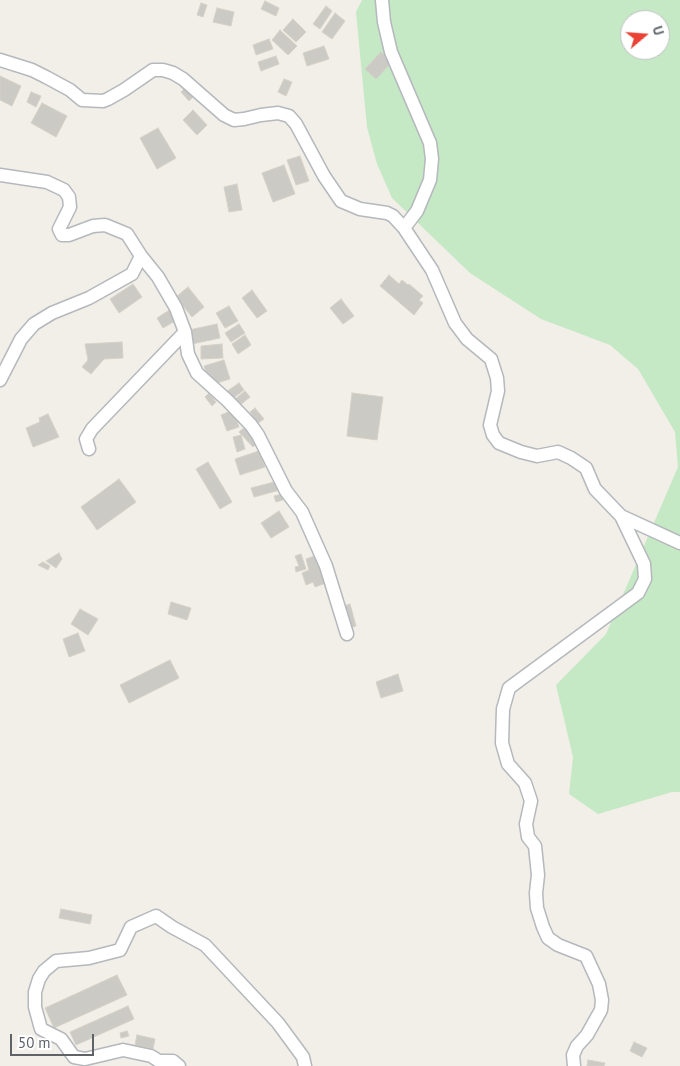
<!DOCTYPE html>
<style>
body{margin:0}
#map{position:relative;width:680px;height:1066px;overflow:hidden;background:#f1efe8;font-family:"PT Sans",sans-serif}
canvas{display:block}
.north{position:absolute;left:620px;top:10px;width:50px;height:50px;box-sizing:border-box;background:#fff;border:1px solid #bfc1c3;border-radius:50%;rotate:72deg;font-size:14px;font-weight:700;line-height:20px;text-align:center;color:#5f6368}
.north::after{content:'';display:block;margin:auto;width:18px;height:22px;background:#ea4335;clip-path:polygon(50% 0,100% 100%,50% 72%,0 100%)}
.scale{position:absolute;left:10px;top:1034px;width:84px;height:22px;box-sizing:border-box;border:2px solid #5f6368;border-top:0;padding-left:6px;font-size:15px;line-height:18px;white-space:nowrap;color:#5f6368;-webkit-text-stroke:4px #fff;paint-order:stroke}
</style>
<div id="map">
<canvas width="680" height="1066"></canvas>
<div class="north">U</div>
<div class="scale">50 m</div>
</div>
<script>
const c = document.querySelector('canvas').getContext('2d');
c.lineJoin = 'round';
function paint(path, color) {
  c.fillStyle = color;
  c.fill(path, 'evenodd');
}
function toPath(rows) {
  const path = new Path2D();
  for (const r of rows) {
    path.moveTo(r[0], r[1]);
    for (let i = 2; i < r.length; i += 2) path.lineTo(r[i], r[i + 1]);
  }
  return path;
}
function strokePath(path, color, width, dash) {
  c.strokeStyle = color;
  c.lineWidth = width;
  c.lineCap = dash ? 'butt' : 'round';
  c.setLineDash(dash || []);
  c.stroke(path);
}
paint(toPath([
 [362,0,680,0,680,792,672,792,598,814,569,794,573,757,556,685,606,634,678,467,675,432,638,369,610,345,541,319,470,273,392,198,377,164,367,127,356,12],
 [630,20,660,20,660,50,630,50]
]), '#c5e8c5');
const building = toPath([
 [265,1,279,8,276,16,261,9,265,1],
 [201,3,207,5,203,17,197,15,201,3],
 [326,6,332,11,320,29,313,24,326,6],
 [217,8,234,12,231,26,213,22,217,8],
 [335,13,345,21,332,39,322,32,335,13],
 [293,19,306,32,296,42,283,30,293,19],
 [280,30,297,46,288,55,272,40,280,30],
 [269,39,273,49,256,55,253,45,269,39],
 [324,46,329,59,307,66,303,53,324,46],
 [381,52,392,62,376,79,365,69,381,52],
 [276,56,279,64,261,71,258,62,276,56],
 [0,76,21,86,12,106,0,100,0,76],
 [284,79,292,82,286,96,278,92,284,79],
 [186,87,195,95,189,101,181,92,186,87],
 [31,92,41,96,36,107,27,102,31,92],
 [42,103,67,116,56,137,31,123,42,103],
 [193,110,207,125,197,135,183,120,193,110],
 [158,128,176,158,157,169,140,138,158,128],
 [300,156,309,181,296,185,287,160,300,156],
 [284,165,295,194,273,202,262,173,284,165],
 [237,184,242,210,229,212,224,187,237,184],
 [389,275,399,284,402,280,408,285,409,284,423,296,419,300,423,303,414,315,380,286,389,275],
 [133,284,142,297,119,313,110,299,133,284],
 [188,287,204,307,192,317,176,297,188,287],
 [252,290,267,311,257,318,242,298,252,290],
 [341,299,354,316,343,324,330,308,341,299],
 [229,306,238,321,225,328,216,313,229,306],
 [171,309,177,320,163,328,157,318,171,309],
 [217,324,220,338,192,344,189,330,217,324],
 [239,324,245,333,231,342,225,333,239,324],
 [245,335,251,345,238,354,232,344,245,335],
 [122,342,123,358,104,359,91,374,82,367,88,360,85,344,122,342],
 [222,344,223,358,201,359,201,346,222,344],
 [224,360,230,379,210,385,204,366,224,360],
 [239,383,244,390,231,400,226,392,239,383],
 [245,391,250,397,239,406,234,400,245,391],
 [209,393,216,402,212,406,205,397,209,393],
 [352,393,383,397,377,440,347,436,352,393],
 [255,408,264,419,258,423,250,412,255,408],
 [233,410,239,427,227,431,221,415,233,410],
 [48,414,59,437,33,447,26,428,40,422,39,418,48,414],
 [246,426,259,441,253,447,239,432,246,426],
 [241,435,245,449,237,452,233,437,241,435],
 [259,451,265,467,240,475,235,459,259,451],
 [208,462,232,502,220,509,196,469,208,462],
 [119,479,136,502,97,530,81,507,119,479],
 [278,481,280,490,254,497,251,488,278,481],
 [282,494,283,500,276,502,274,496,282,494],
 [279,511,289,527,271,538,261,523,279,511],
 [59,553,62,559,56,568,46,561,59,553],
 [301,554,306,569,296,572,295,567,299,566,295,556,301,554],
 [317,555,326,583,315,587,313,582,306,585,302,573,309,570,306,559,317,555],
 [43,562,50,566,48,570,38,565,43,562],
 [171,602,191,608,187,620,168,614,171,602],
 [350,604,356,626,347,629,341,607,350,604],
 [80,609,98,619,88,635,71,624,80,609],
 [78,633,85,651,69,657,63,639,78,633],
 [170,660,179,678,129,703,120,685,170,660],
 [398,674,403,691,381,698,376,682,398,674],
 [61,909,92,915,90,924,59,918,61,909],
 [117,975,127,995,54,1028,45,1008,117,975],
 [128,1006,134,1019,76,1045,70,1032,128,1006],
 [127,1031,129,1036,121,1038,120,1033,127,1031],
 [137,1035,155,1039,153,1049,135,1045,137,1035],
 [634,1042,647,1048,642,1057,630,1051,634,1042],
 [588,1060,605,1063,604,1066,587,1066,588,1060]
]);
paint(building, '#cccac5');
strokePath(building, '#d6d1c6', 1);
const street = toPath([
 [382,0,384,22,391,52,430,143,432,159,430,180,417,211,404,228],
 [0,60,32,70,46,77,70,90,82,100,103,101,108,99,124,90,153,70,163,70,173,73,183,79,224,115,234,120,244,119,261,115,278,113,289,116,296,124,324,176,341,201,360,209,387,213,393,216,404,228,432,270,455,323,467,339,491,359,497,378,498,391,490,425,493,435,499,443,521,452,537,456,558,452,571,458,586,468,595,489,621,516,680,543],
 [0,175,47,182,64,190,69,197,70,207,59,229,62,235,69,235,93,226,105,225,127,234,141,256,132,274,89,298,52,313,34,324,21,339,0,380],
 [141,256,158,277,176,308,185,332,188,354,197,373,228,401,251,425,258,435,286,491,302,512,326,566,347,634],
 [89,449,86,439,92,429,185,332],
 [179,1066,173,1061,159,1061,151,1056,123,1050,85,1059,74,1057,61,1039,41,1029,35,1007,35,992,39,979,44,971,56,961,89,958,120,950,131,927,156,916,172,927,205,945,278,1023,303,1057,305,1066],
 [574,1066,573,1055,577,1046,587,1035,601,1010,602,1000,599,984,586,956,558,945,548,938,543,927,537,908,536,893,538,875,535,846,528,837,526,824,531,801,525,783,508,764,502,743,503,709,509,688,638,593,645,579,644,564,621,516]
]);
strokePath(street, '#b5b8bc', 15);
strokePath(street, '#fff', 12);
</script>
